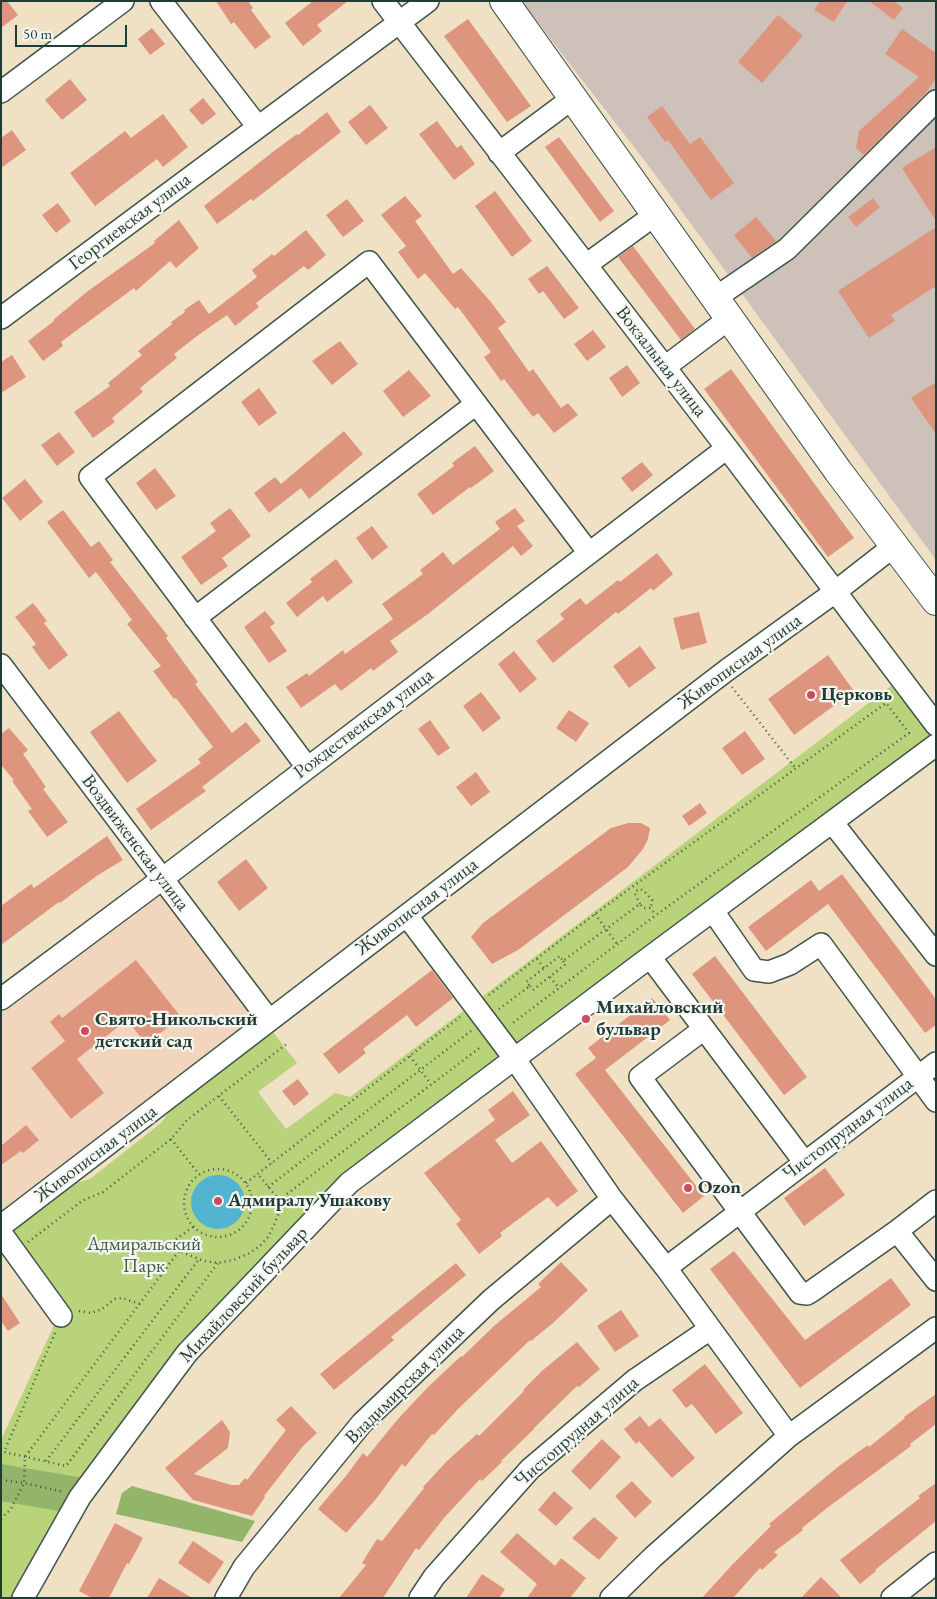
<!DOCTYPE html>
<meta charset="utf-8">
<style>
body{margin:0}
#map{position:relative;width:937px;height:1599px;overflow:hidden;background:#f0e0c4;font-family:"EB Garamond",serif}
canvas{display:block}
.frame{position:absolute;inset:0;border:2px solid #1f3d34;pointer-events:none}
.scale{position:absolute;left:15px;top:25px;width:112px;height:22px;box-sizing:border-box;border:2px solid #1f3d34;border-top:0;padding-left:6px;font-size:15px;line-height:18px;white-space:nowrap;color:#1f3d34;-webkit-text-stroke:4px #f6f6f2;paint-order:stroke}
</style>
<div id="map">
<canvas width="937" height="1599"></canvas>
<div class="frame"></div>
<div class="scale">50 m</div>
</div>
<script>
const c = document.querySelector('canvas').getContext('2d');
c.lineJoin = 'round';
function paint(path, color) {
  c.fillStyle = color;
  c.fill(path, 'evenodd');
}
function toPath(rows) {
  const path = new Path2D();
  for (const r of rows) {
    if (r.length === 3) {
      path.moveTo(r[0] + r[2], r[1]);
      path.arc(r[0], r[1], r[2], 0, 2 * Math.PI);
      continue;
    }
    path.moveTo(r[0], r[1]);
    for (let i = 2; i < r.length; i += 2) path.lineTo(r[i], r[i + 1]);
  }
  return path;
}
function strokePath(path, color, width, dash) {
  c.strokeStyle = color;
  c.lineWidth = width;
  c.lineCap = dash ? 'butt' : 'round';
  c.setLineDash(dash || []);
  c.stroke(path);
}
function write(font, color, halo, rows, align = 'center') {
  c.font = font + ' "EB Garamond",serif';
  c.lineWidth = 4.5;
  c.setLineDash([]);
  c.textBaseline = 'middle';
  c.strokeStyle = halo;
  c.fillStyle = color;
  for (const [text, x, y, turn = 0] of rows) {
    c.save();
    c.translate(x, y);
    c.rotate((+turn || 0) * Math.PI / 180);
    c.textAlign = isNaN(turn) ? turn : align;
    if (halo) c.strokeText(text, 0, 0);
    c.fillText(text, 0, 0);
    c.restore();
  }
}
paint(toPath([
 [162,888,258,1018,1,1215,1,1011]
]), '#f1d5bd');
paint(toPath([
 [521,1,936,1,936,560,651,169]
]), '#cec1ba');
paint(toPath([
 [891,686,931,736,348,1175,184,1349,16,1598,1,1598,1,1440,64,1304,12,1232,14,1227,72,1184,90,1179,161,1123,173,1107,273,1032,297,1063,258,1092,286,1129,335,1093,350,1097]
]), '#b8d379');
paint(toPath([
 [1,1464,84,1478,65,1512,1,1501],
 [132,1486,255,1521,242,1542,116,1514,122,1493]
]), '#92b569');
paint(toPath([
 [218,1202,27]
]), '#53b4d2');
paint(toPath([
 [1,1,7,1,18,15,1,28],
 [216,1,248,1,253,8,251,10,271,37,255,49,234,22,231,24],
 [313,1,348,1,317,25,322,31,303,46,285,23],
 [820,1,847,1,834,22,814,10],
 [869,1,894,1,903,8,894,20],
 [778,15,803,36,762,83,738,62],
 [468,19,531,106,507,122,444,36],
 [152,28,165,44,150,55,138,39],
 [902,29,936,53,936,79,925,94,864,155,856,148,859,131,919,77,885,54],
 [70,79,87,100,62,120,45,100],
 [203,98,216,114,202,125,189,110],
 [370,105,388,128,366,145,348,122],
 [662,106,690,144,700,137,734,183,711,200,668,140,665,142,647,117],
 [327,112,341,132,253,201,251,199,217,224,204,206,274,151,297,134,298,135],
 [163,114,188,147,163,167,157,159,95,206,70,173,125,131,131,138],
 [437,121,457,148,461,145,475,164,454,180,419,134],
 [12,130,26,150,1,168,1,138],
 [559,137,614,211,600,222,545,147],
 [936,147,936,221,902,168],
 [495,191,532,241,512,257,475,206],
 [405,196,422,216,415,221,453,274,461,268,490,301,506,322,498,328,529,372,533,369,561,408,568,403,578,415,554,433,538,413,533,417,504,379,501,381,484,357,491,352,458,307,455,309,425,273,418,279,398,252,406,246,381,215],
 [873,198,880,207,856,227,848,217],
 [347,199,364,221,343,237,326,215],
 [58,203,71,221,56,233,42,215],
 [756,217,776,241,752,258,734,235],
 [179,220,199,248,176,268,170,261,136,291,134,288,61,342,63,346,43,361,28,341,54,321,53,320,88,291,155,243,154,241],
 [936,227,936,286,891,315,895,321,869,338,838,291],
 [306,230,326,255,308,270,304,266,256,303,259,307,235,326,227,315,197,336,174,354,177,358,140,388,143,392,112,418,115,422,93,438,74,412,110,386,108,383,142,355,138,351,172,324,171,322,185,312,184,310,199,300,209,314,257,277,252,270,272,254,274,256],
 [633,246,695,329,681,340,618,257],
 [547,266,579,308,564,319,543,291,539,294,528,279],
 [593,330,606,347,587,361,574,344],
 [340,341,358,364,332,385,312,361],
 [12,355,26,377,1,393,1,362],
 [627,365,640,383,622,397,609,378],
 [731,369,854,538,828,557,704,389],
 [409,370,431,396,403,417,383,391],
 [936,382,936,434,911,398],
 [259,388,277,413,259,426,241,402],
 [344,431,363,454,309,499,301,488,269,513,254,493,275,477,281,484],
 [59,432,75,452,57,466,41,445],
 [475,446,494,471,471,488,470,487,433,515,417,494,454,466,452,463],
 [642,462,653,475,632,492,621,478],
 [155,468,176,496,156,510,136,483],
 [25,479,43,502,20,521,2,498],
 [230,508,251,536,222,558,228,566,201,585,181,557,216,531,210,523],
 [515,508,525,521,517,526,533,546,521,556,513,546,428,614,390,641,398,652,373,671,371,668,341,691,335,684,301,708,286,687,307,673,309,676,343,650,345,654,393,619,382,604,423,574,420,570,443,552,453,565,500,529,495,522],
 [63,510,91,547,99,541,113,560,110,562,168,636,166,638,198,682,195,684,232,733,246,722,261,741,202,787,206,791,151,830,136,809,201,763,198,759,213,747,176,698,174,699,153,671,161,666,127,624,132,620,96,572,89,578,47,522],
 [372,526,388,547,372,560,356,538],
 [657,553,673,574,653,591,651,588,618,614,616,612,553,663,536,641,564,619,560,614,580,598,586,605,618,580,620,582],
 [336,559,353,582,327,602,323,596,297,617,286,603,312,582,310,579],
 [33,603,47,621,44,623,68,655,49,670,32,647,36,644,15,617],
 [265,611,275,623,270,627,287,651,269,663,244,627],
 [699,612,707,643,681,650,673,618],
 [640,646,656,668,629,688,613,666],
 [514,651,537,679,520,693,498,664],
 [828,655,854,691,794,735,768,699],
 [481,692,501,718,483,732,463,706],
 [569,710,589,723,576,742,556,728],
 [119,711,142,742,157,761,127,783,90,732],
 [430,720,450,748,438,756,418,729],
 [9,728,28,750,23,754,46,787,43,789,68,822,47,837,28,811,32,809,12,781,14,780,1,765,1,734],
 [745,731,765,759,742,775,722,748],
 [476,772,490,792,471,806,456,787],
 [700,803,707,813,689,826,682,816],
 [628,823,641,823,650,828,648,839,643,849,628,867,518,950,492,964,471,937,483,923,611,828],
 [107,836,123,860,98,875,60,903,59,902,1,945,1,906,31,884,34,888],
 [246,859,268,888,239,911,217,882],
 [842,874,936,999,936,1025,925,1033,828,904,766,951,748,927,811,880,819,891],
 [715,956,807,1077,784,1095,692,974],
 [136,960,181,1017,146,1044,127,1020,77,1059,104,1093,71,1119,31,1068,65,1041,50,1022,59,1014,62,1018],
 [432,970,453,998,416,1027,407,1015,363,1049,366,1053,339,1074,323,1054],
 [652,998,670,1020,605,1070,704,1196,683,1213,575,1074,596,1058,588,1048],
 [298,1079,309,1094,294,1106,282,1091],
 [513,1091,530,1115,495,1140,512,1163,541,1141,578,1191,557,1207,548,1197,500,1233,502,1236,479,1254,456,1224,461,1220,424,1173,495,1120,488,1110],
 [26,1125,39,1140,23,1153,21,1151,1,1165,1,1146],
 [825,1168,845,1195,804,1226,784,1198],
 [734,1251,805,1340,891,1278,911,1305,800,1388,710,1269],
 [561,1262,588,1290,553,1323,531,1341,530,1340,458,1409,434,1435,432,1434,405,1467,402,1464,376,1499,346,1533,318,1509,346,1476,363,1453,367,1457,397,1420,428,1387,461,1356,462,1357,494,1326,541,1287,538,1284],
 [456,1263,466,1275,391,1337,394,1340,334,1390,320,1374],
 [1,1294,20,1323,8,1331,1,1321],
 [621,1310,639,1336,615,1352,597,1326],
 [577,1342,600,1369,579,1387,577,1386,534,1428,534,1429,501,1461,502,1462,482,1481,480,1479,444,1518,419,1550,416,1548,383,1598,339,1598,366,1565,362,1563,377,1539,382,1541,424,1488,423,1487,447,1461,477,1434,479,1436,524,1391,523,1390,543,1370],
 [705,1364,743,1413,716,1434,692,1404,686,1408,672,1390],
 [936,1394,936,1424,910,1444,911,1446,827,1508,802,1528,803,1530,774,1552,778,1555,762,1570,760,1568,733,1598,702,1598,731,1566,771,1526,769,1524,839,1466,868,1445,869,1447,905,1418,904,1417],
 [291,1406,317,1433,303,1446,264,1496,265,1497,252,1516,193,1500,165,1468,222,1420,230,1432,228,1448,194,1474,231,1485,239,1485,245,1478,247,1480,286,1430,276,1420],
 [640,1416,649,1427,660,1418,695,1458,672,1478,639,1441,636,1444,624,1429],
 [602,1439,621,1457,590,1490,571,1471],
 [632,1481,652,1502,635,1518,615,1496],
 [936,1483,936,1521,875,1570,876,1571,860,1584,840,1560,920,1498,918,1496],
 [554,1491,573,1508,556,1526,538,1510],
 [594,1517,618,1538,599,1560,572,1538],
 [115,1523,143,1538,129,1564,127,1563,109,1598,92,1598,79,1591],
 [517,1533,555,1566,561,1558,586,1578,570,1598,527,1598,537,1584,500,1552],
 [193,1541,224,1562,209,1584,178,1563],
 [482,1574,505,1589,499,1598,466,1598],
 [821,1577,842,1598,801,1598],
 [159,1578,192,1598,147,1598]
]), '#dd967d');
const minor = toPath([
 [161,1,258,127],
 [383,1,727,448,936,725],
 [1,92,123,1],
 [499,153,573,98],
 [586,265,656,214],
 [715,298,787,249,936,101],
 [1,318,428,1],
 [665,367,730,318],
 [195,618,476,404],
 [1,665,269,1020],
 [307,767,90,477,369,262,589,553],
 [832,822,936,955],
 [713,911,754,970,769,972,790,964,821,944,936,1101],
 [407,916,514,1058,612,1199,666,1268,789,1436,936,1328],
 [650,957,805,1163],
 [1,999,162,879,727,448],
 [704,1029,640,1077,800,1293,807,1294,812,1291,897,1231],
 [936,1201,897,1231,936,1280],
 [1,1226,727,670,835,592,894,546],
 [1,1233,61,1316],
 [666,1268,936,1063],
 [23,1598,80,1497,187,1353,349,1183,650,957,936,745],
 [226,1598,244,1567,362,1423,491,1300,612,1199],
 [420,1598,434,1577,530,1469,635,1380,710,1329],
 [611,1598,653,1557,789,1436],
 [892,1598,936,1563]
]);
const major = toPath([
 [504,1,838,471,936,601]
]);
strokePath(minor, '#3e554a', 24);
strokePath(major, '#3e554a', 30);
strokePath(toPath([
 [732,687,796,769],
 [640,904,635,894,636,891,640,889,644,891,652,900,652,904,650,908],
 [595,914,617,944],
 [537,959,544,968],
 [550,977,559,988],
 [530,986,533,990,566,964,563,961],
 [489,995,595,914,886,703,909,733,656,915,510,1025],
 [499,1009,530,986,526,982,560,956,563,961,640,904,643,908,650,908,656,915],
 [410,1056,431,1084],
 [219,1096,272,1163],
 [171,1139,199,1174],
 [218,1203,34],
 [246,1183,460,1017],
 [268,1187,471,1031],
 [279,1200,482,1046],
 [193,1227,172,1242,179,1251,204,1261,218,1263,233,1260,248,1254,260,1246,268,1237,274,1225,278,1215,279,1200,258,1174],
 [28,1242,82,1201,103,1192,171,1139,187,1120,288,1043],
 [79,1311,91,1313,102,1309,115,1299,122,1298,140,1304],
 [55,1333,4,1452,66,1466,218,1263],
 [46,1461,199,1259],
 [1,1480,24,1483,64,1492],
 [1,1519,11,1509,24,1483,25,1457,179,1251]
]), '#3e554a', 2.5, [1, 4]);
strokePath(minor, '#fff', 21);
strokePath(major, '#fff', 28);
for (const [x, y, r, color] of [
 [811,695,5,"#d1495b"],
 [586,1019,5,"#d1495b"],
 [85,1031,5,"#d1495b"],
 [688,1188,5,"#d1495b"],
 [218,1201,5,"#d1495b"]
]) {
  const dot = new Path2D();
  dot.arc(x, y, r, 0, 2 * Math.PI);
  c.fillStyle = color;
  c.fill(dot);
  strokePath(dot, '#f6f6f2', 2);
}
write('19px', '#1f3d34', '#f6f6f2', [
 ["Георгиевская улица",130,222,-37],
 ["Вокзальная улица",661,362,52],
 ["Живописная улица",740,662,-36],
 ["Рождественская улица",364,724,-37],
 ["Воздвиженская улица",135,843,53],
 ["Живописная улица",417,907,-37],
 ["Чистопрудная улица",848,1129,-37],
 ["Живописная улица",96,1154,-37],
 ["Михайловский бульвар",244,1295,-47],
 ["Владимирская улица",405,1385,-45],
 ["Чистопрудная улица",577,1432,-41]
]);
write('bold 19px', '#1f3d34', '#f6f6f2', [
 ["Церковь",821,695],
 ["Михайловский",596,1008],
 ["бульвар",596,1030],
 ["Свято-Никольский",95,1020],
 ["детский сад",95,1042],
 ["Ozon",698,1188],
 ["Адмиралу Ушакову",228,1201]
], 'left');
write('19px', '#3e5b42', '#f6f6f2', [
 ["Адмиральский",144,1245],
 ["Парк",144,1267]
]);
</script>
